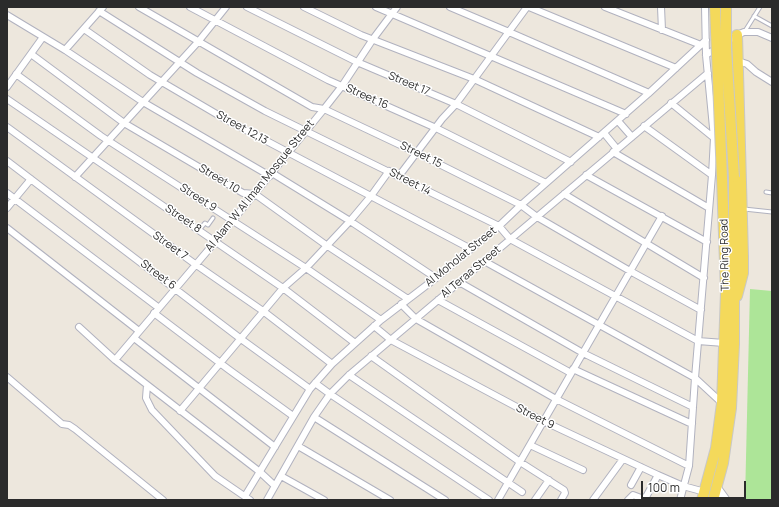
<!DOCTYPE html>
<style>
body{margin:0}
#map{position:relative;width:779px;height:507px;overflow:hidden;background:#ede7dd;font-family:Manrope,sans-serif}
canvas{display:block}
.frame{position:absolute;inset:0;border:8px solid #2b2b2b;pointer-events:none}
.scale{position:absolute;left:641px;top:481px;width:105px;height:18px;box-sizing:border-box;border:2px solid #2b2b2b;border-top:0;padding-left:5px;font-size:12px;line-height:14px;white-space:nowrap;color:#2b2b2b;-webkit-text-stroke:3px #fff;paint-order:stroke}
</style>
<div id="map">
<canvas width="779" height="507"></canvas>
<div class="frame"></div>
<div class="scale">100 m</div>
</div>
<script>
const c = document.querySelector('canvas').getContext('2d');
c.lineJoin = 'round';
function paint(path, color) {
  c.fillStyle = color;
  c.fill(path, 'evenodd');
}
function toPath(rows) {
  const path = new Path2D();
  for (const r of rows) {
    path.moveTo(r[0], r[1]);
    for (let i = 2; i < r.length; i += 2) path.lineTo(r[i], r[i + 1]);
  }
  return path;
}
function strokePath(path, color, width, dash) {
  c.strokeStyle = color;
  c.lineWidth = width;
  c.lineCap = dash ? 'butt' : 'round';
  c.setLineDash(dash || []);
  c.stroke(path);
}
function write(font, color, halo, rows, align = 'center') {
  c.font = font + ' Manrope,sans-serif';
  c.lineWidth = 3;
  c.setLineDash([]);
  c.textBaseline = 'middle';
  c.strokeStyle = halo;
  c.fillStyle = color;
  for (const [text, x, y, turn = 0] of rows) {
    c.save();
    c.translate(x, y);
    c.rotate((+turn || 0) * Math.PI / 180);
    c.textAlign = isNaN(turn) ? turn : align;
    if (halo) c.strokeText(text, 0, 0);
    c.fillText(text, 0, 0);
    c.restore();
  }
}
paint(toPath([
 [750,289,772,291,772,500,745,500]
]), '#ade598');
const lane = toPath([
 [754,16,772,26],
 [745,31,760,7],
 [766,192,772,193],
 [744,209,772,212],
 [199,230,205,223,208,225,213,218]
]);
const street = toPath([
 [139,7,312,107,324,109,417,153,521,205,537,217,630,271,701,310],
 [190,7,328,80,436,128,546,183],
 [247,7,357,62,456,104,571,162],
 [304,7,361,35,474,79,599,137],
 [376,7,626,114],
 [450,7,509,32,649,93],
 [529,7,676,68],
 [605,7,701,45],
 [661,7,662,30],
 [99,11,197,73,265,111,499,226,510,239,698,341,724,343],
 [7,15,65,50,143,102,270,176],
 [84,29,150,75,225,119,471,249],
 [65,50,103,7],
 [31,54,124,123,243,193,255,194,326,245,408,299],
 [706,55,737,35,744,32,758,32,772,38],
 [738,61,747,64,756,72,772,82],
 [16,74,101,136,306,268,381,320],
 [7,87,43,37],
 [7,99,283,288,355,343],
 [671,103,714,138],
 [618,121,632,137],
 [644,126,712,175],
 [7,127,195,264,263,311,332,364],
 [604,133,617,149],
 [613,152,709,208],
 [7,161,241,339,310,389],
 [272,173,350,221,436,278],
 [586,175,707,242],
 [399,176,442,119,456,104,527,7],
 [75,177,198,42,226,7],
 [7,193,159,308],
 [564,194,704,278],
 [7,208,31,179],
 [7,228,139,331],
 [484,261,695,378,722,403],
 [459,282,583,353,693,407],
 [438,300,571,373],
 [401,304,416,319,556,399,689,466],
 [154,313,228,369,293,416],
 [374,326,391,340,543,421,658,475,683,486,705,492],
 [79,327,115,360,260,472,275,486],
 [134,338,275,447],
 [371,356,520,462,564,490,565,493,561,500],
 [115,360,215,242,324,109,342,86,373,39,397,7],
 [573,369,692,424],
 [349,375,522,492],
 [7,377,62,424,69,425,75,429,163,500],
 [315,383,330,394,489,500],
 [147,385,146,398,152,410,215,476,250,500],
 [180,411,283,288,306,268,350,221,371,196,389,171],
 [314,417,445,500],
 [530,445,583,470],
 [298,446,390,500],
 [281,476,324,500],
 [631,485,641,467],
 [245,496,310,389,332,364,381,320,436,278,499,226,521,205,649,93,706,40],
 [267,500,314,417,330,394,349,375,708,73],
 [498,500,662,216],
 [535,500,549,480],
 [593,500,623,459],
 [628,500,633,495,641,498,646,497,658,475],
 [680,500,689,466,695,378,712,175,714,138,706,55,705,7]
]);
const secondary = toPath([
 [717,489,725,500]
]);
const primary = toPath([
 [737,296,743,273,743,257,737,35],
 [702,500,716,448,722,403,726,292,722,178],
 [713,500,723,463,731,408,734,344,734,177]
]);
strokePath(lane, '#b1b2bf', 5);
strokePath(street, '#b1b2bf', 8);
strokePath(secondary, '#b1b2bf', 11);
strokePath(primary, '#c8c8c8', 12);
strokePath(lane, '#fff', 3);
strokePath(street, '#fff', 6);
strokePath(secondary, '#fff', 9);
strokePath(primary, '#f4d95b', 10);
const primaryBridge = toPath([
 [715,7,722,178],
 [726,7,726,48,734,177]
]);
strokePath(primaryBridge, '#c8c8c8', 12, []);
strokePath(primaryBridge, '#f4d95b', 10);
write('11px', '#2b2b2b', '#fff', [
 ["Street 17",409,84,23],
 ["Street 16",367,97,24],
 ["Street 12,13",242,128,29],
 ["Street 15",421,155,26],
 ["Street 10",219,179,31],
 ["Street 14",410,182,27],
 ["Al Alam W Al Iman Mosque Street",260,186,-51],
 ["Street 9",198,198,33],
 ["Street 8",183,219,34],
 ["Street 7",170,246,36],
 ["The Ring Road",725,255,-91],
 ["Al Moholat Street",461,257,-39],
 ["Al Teraa Street",471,272,-40],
 ["Street 6",158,275,37],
 ["Street 9",535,417,27]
]);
</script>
